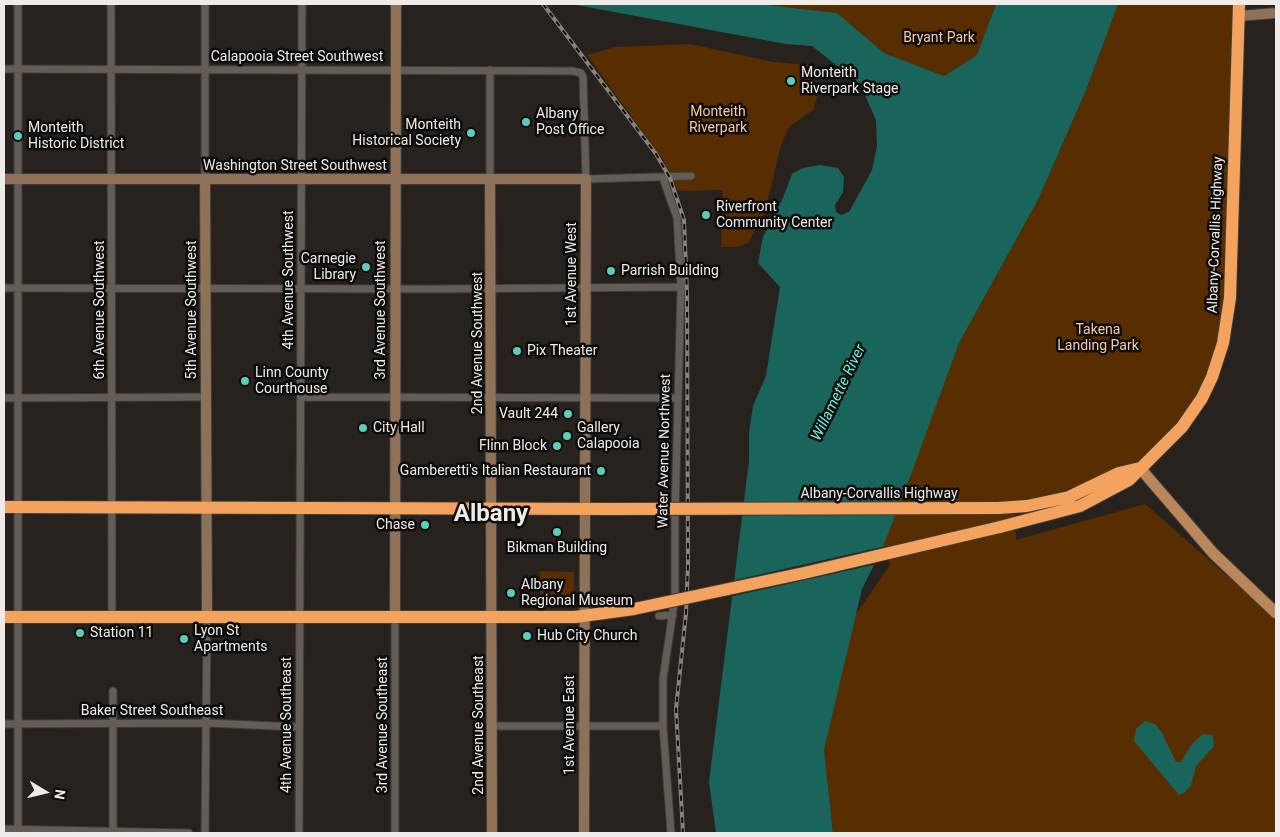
<!DOCTYPE html>
<style>
body{margin:0}
#map{position:relative;width:1280px;height:837px;overflow:hidden;background:#27221d;font-family:Roboto,sans-serif}
canvas{display:block}
.frame{position:absolute;inset:0;border:5px solid #eeebe8;pointer-events:none}
.north{position:absolute;left:20px;top:767px;width:50px;height:50px;-webkit-text-stroke:4px #0e0c0a;paint-order:stroke;rotate:99deg;font-size:14px;font-weight:700;line-height:20px;text-align:center;color:#eeebe8}
.north::after{content:'';display:block;margin:auto;width:18px;height:22px;background:#eeebe8;clip-path:polygon(50% 0,100% 100%,50% 72%,0 100%)}
</style>
<div id="map">
<canvas width="1280" height="837"></canvas>
<div class="frame"></div>
<div class="north">N</div>
</div>
<script>
const c = document.querySelector('canvas').getContext('2d');
c.lineJoin = 'round';
function paint(path, color) {
  c.fillStyle = color;
  c.fill(path, 'evenodd');
}
function toPath(rows) {
  const path = new Path2D();
  for (const r of rows) {
    path.moveTo(r[0], r[1]);
    for (let i = 2; i < r.length; i += 2) path.lineTo(r[i], r[i + 1]);
  }
  return path;
}
function strokePath(path, color, width, dash) {
  c.strokeStyle = color;
  c.lineWidth = width;
  c.lineCap = dash ? 'butt' : 'round';
  c.setLineDash(dash || []);
  c.stroke(path);
}
function write(font, color, halo, rows, align = 'center') {
  c.font = font + ' Roboto,sans-serif';
  c.lineWidth = 5;
  c.setLineDash([]);
  c.textBaseline = 'middle';
  c.strokeStyle = halo;
  c.fillStyle = color;
  for (const [text, x, y, turn = 0] of rows) {
    c.save();
    c.translate(x, y);
    c.rotate((+turn || 0) * Math.PI / 180);
    c.textAlign = isNaN(turn) ? turn : align;
    if (halo) c.strokeText(text, 0, 0);
    c.fillText(text, 0, 0);
    c.restore();
  }
}
paint(toPath([
 [759,4,996,4,977,55,944,76,884,53,837,13],
 [1118,4,1239,4,1230,298,1202,398,1168,443,1118,473,1015,506,1016,540,1145,504,1225,574,1276,613,1276,833,833,833,824,750,854,617,890,565,883,547,959,343,1039,198,1086,90],
 [690,44,773,62,808,65,818,94,813,110,789,127,781,145,765,211,748,243,738,247,721,247,723,190,678,191,663,160,587,55,615,47],
 [540,571,574,572,574,606,540,606]
]), '#582e01');
paint(toPath([
 [571,4,759,4,837,13,884,53,944,76,977,55,996,4,1118,4,1086,90,1039,198,959,343,910,477,883,547,862,589,824,750,833,833,716,833,709,782,749,461,749,433,753,406,766,376,780,287,758,263,763,237,783,198,792,174,803,168,820,165,838,168,844,177,843,192,835,205,836,212,841,215,849,212,872,170,877,146,876,120,860,84,812,46,786,44],
 [1145,721,1155,724,1162,733,1176,762,1181,762,1191,745,1203,734,1213,735,1214,746,1196,766,1191,785,1184,793,1179,795,1134,741,1136,729]
]), '#1a655b');
paint(toPath([
 [886,546,877,564,729,597,731,581]
]), '#27221d');
const street = toPath([
 [18,4,18,833],
 [111,4,112,617],
 [4,69,573,71,581,73,583,77,586,179,691,176],
 [490,70,490,180],
 [663,178,677,218,681,287,675,515,675,597,663,679,663,726,671,833],
 [205,179,205,4],
 [4,288,433,289,681,287],
 [301,397,678,398],
 [4,398,206,397],
 [395,616,395,833],
 [659,616,673,615],
 [4,724,206,723,299,727],
 [493,726,663,726],
 [4,829,189,833],
 [113,833,113,691],
 [205,833,207,617],
 [299,833,302,4]
]);
const secondary = toPath([
 [1239,16,1276,13],
 [4,179,586,179,584,833],
 [205,179,207,617],
 [490,180,492,833],
 [395,616,396,4]
]);
const primary = toPath([
 [1140,468,1213,553,1276,613]
]);
const highway = toPath([
 [4,507,612,509],
 [998,508,1027,506,1069,497,1119,473,1140,468],
 [1000,527,1080,506,1129,480,1182,427,1202,398,1212,377,1223,343,1230,298,1239,4],
 [4,617,575,617,634,609]
]);
strokePath(street, '#413c38', 9);
strokePath(secondary, '#413c38', 12);
strokePath(primary, '#413c38', 13);
strokePath(highway, '#413c38', 14);
strokePath(street, '#635c57', 7);
strokePath(secondary, '#8e7159', 10);
strokePath(primary, '#b9875b', 11);
strokePath(highway, '#f3a35e', 12);
const rail = toPath([
 [543,4,656,154,670,178,684,220,687,293,688,565,686,613,676,709,683,833]
]);
strokePath(rail, '#86827e', 4);
strokePath(rail, '#0e0c0a', 2, [5.5]);
const highwayBridge = toPath([
 [612,509,998,508],
 [634,609,804,573,1000,527]
]);
strokePath(highwayBridge, '#413c38', 14, []);
strokePath(highwayBridge, '#f3a35e', 12);
for (const [x, y, r, color] of [
 [791,81,5,"#5acebd"],
 [526,122,5,"#5acebd"],
 [471,133,5,"#5acebd"],
 [18,136,5,"#5acebd"],
 [706,215,5,"#5acebd"],
 [366,267,5,"#5acebd"],
 [611,271,5,"#5acebd"],
 [517,351,5,"#5acebd"],
 [245,381,5,"#5acebd"],
 [568,414,5,"#5acebd"],
 [363,428,5,"#5acebd"],
 [567,436,5,"#5acebd"],
 [557,446,5,"#5acebd"],
 [601,471,5,"#5acebd"],
 [425,525,5,"#5acebd"],
 [557,532,5,"#5acebd"],
 [511,593,5,"#5acebd"],
 [80,633,5,"#5acebd"],
 [527,636,5,"#5acebd"],
 [184,639,5,"#5acebd"]
]) {
  const dot = new Path2D();
  dot.arc(x, y, r, 0, 2 * Math.PI);
  c.fillStyle = color;
  c.fill(dot);
  strokePath(dot, '#0e0c0a', 2);
}
write('14px', '#f7c8a2', '#0e0c0a', [
 ["Bryant Park",939,38],
 ["Monteith",718,112],
 ["Riverpark",718,128],
 ["Takena",1098,330],
 ["Landing Park",1098,346]
]);
write('14px', '#eeebe8', '#0e0c0a', [
 ["Calapooia Street Southwest",297,57],
 ["Washington Street Southwest",295,166],
 ["Albany-Corvallis Highway",1216,235,-88],
 ["1st Avenue West",572,274,-90],
 ["4th Avenue Southwest",289,280,-90],
 ["6th Avenue Southwest",100,310,-90],
 ["5th Avenue Southwest",192,310,-90],
 ["3rd Avenue Southwest",381,310,-90],
 ["2nd Avenue Southwest",478,343,-90],
 ["Water Avenue Northwest",665,451,-89],
 ["Albany-Corvallis Highway",879,494],
 ["Baker Street Southeast",152,711],
 ["4th Avenue Southeast",287,725,-90],
 ["3rd Avenue Southeast",383,725,-90],
 ["2nd Avenue Southeast",479,725,-90],
 ["1st Avenue East",570,725,-90]
]);
write('14px', '#eeebe8', '#0e0c0a', [
 ["Monteith",801,73],
 ["Riverpark Stage",801,89],
 ["Albany",536,114],
 ["Post Office",536,130],
 ["Monteith",461,125,"right"],
 ["Historical Society",461,141,"right"],
 ["Monteith",28,128],
 ["Historic District",28,144],
 ["Riverfront",716,207],
 ["Community Center",716,223],
 ["Carnegie",356,259,"right"],
 ["Library",356,275,"right"],
 ["Parrish Building",621,271],
 ["Pix Theater",527,351],
 ["Linn County",255,373],
 ["Courthouse",255,389],
 ["Vault 244",558,414,"right"],
 ["City Hall",373,428],
 ["Gallery",577,428],
 ["Calapooia",577,444],
 ["Flinn Block",547,446,"right"],
 ["Gamberetti's Italian Restaurant",591,471,"right"],
 ["Chase",415,525,"right"],
 ["Bikman Building",557,548,"center"],
 ["Albany",521,585],
 ["Regional Museum",521,601],
 ["Lyon St",194,631],
 ["Apartments",194,647],
 ["Station 11",90,633],
 ["Hub City Church",537,636]
], 'left');
write('italic 15px', '#68eedb', '#0e0c0a', [
 ["Willamette River",839,393,-64]
]);
write('bold 24px', '#eeebe8', '#0e0c0a', [
 ["Albany",491,515]
]);
</script>
